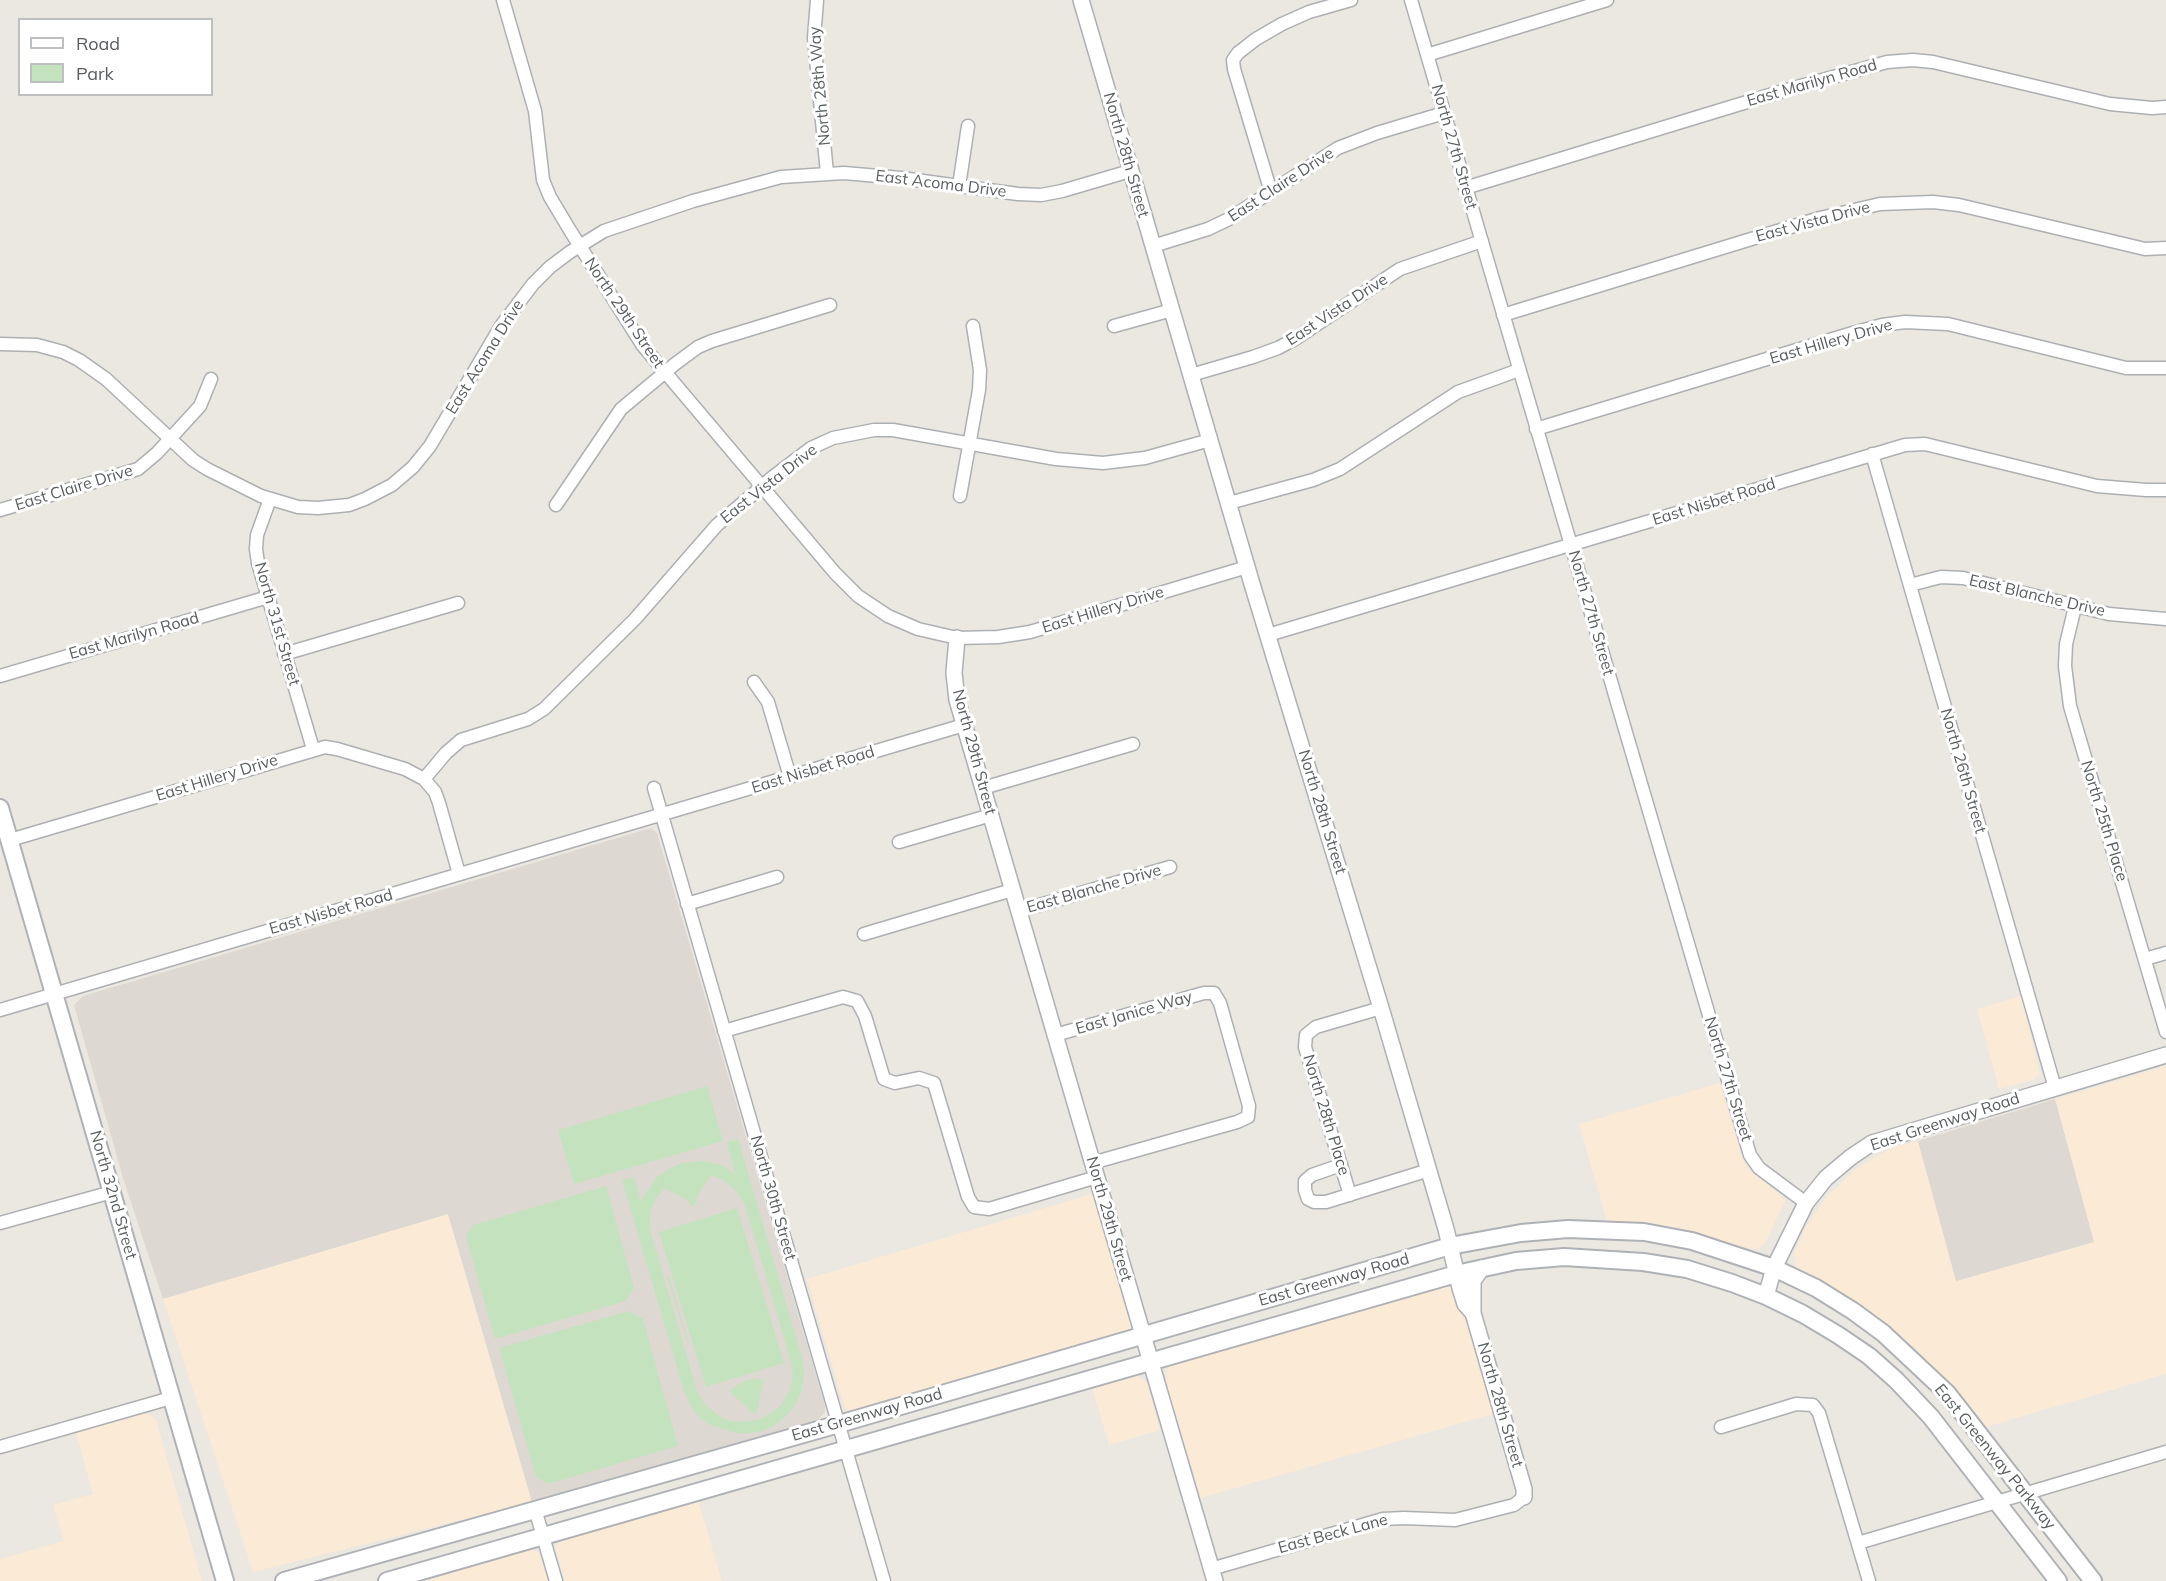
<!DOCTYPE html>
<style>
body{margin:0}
#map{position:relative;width:2166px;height:1581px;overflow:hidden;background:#ebe7e1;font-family:Mulish,sans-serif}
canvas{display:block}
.legend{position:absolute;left:18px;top:18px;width:195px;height:78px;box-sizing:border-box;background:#fff;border:2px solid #bdbfc0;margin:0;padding:8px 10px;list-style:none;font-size:18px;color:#595e61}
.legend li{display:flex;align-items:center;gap:12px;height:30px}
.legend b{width:30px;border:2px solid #bdbfc0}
</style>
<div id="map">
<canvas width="2166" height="1581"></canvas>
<ul class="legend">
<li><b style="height:8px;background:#fff"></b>Road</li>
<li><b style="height:16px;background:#c5e2be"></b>Park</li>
</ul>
</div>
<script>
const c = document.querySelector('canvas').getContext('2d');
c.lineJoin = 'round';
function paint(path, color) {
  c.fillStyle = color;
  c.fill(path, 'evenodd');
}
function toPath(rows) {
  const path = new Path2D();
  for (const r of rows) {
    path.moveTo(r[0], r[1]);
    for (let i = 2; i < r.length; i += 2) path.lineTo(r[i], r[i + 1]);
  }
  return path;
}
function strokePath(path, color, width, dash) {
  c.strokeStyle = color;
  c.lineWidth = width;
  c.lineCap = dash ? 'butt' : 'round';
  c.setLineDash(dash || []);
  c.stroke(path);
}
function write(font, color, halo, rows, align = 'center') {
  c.font = font + ' Mulish,sans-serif';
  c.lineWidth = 6;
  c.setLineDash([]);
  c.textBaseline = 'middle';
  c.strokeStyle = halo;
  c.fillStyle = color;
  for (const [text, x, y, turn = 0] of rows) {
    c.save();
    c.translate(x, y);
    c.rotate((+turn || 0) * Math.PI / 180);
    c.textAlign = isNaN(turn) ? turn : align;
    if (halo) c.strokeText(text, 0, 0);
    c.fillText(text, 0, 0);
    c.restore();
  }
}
paint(toPath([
 [2021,996,2040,1074,2033,1080,1999,1089,1977,1009],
 [2166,1066,2166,1374,1986,1427,1977,1414,1914,1347,1879,1319,1800,1272,1796,1268,1794,1254,1806,1226,1827,1196,1856,1169,1875,1157,1897,1146,1918,1141,1957,1281,2094,1242,2055,1099],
 [1720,1083,1740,1151,1745,1164,1751,1172,1781,1195,1785,1201,1765,1243,1757,1249,1751,1249,1685,1231,1607,1221,1579,1124],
 [1092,1194,1130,1323,1130,1328,1124,1333,853,1411,848,1410,844,1406,807,1279],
 [448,1214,532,1502,253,1572,163,1299],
 [1443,1286,1454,1288,1459,1295,1496,1413,1201,1498,1166,1382,1167,1371,1169,1367,1174,1363],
 [1132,1376,1138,1376,1147,1383,1160,1430,1109,1445,1092,1387],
 [143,1414,148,1414,156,1420,202,1581,0,1581,0,1559,64,1541,53,1505,93,1494,76,1433],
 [698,1500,722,1581,565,1581,555,1547,561,1539],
 [531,1549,538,1552,540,1556,548,1581,417,1581]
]), '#fbebd6');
paint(toPath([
 [651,828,657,833,825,1406,825,1412,818,1420,532,1502,448,1214,163,1299,123,1178,74,1005,83,996],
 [2055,1099,2094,1242,1956,1281,1918,1141]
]), '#ded8d2');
paint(toPath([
 [707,1086,723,1141,574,1184,558,1130],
 [738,1139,803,1361,804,1377,801,1393,795,1405,786,1416,776,1424,764,1431,751,1433,737,1433,710,1425,699,1417,691,1406,684,1391,622,1180,634,1177,641,1201,657,1177,668,1169,682,1163,704,1161,722,1165,735,1174,727,1142],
 [711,1175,725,1181,737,1192,745,1205,791,1361,793,1374,790,1390,781,1405,769,1415,757,1420,741,1422,727,1420,715,1413,704,1403,697,1391,650,1230,650,1212,656,1199,664,1188,689,1201,690,1206,697,1204,696,1198],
 [606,1186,634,1288,626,1301,495,1339,466,1236,473,1225],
 [737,1208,784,1363,706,1387,659,1232],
 [667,1276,669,1276,689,1344,688,1345],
 [629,1311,643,1319,678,1446,548,1484,536,1477,499,1348],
 [753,1379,764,1380,756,1413,754,1414,729,1391,742,1382]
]), '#c5e2be');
const minor = toPath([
 [503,0,535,111,543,180,550,197,571,232,643,346,835,573,858,596,888,616,918,629,957,638,998,637,1030,632,1247,567],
 [817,0,814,38,827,173],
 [1411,0,1750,1155,1759,1168,1806,1203],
 [1427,55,1607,0],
 [959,186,968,126],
 [1465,188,1783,91,1887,62,1913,60,1933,62,2110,104,2152,108,2166,107],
 [1271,192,1234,69,1233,60,1238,53,1256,39,1282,24,1309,12,1351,0],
 [1153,246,1208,229,1229,219,1338,148,1377,133,1444,113],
 [1503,315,1820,218,1880,204,1933,202,1959,205,2145,249,2166,248],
 [1114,326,1172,310],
 [0,344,37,345,63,352,79,360,106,379,193,460,207,469,261,496,298,507,318,508,349,505,365,499,392,485,413,467,430,446,501,326,533,284,550,267,570,252,604,231,693,201,781,177,844,173,901,178,1018,194,1041,195,1062,191,1130,171],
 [1191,375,1253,357,1278,348,1295,339,1400,269,1482,241],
 [1536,429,1856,332,1882,325,1905,322,1948,324,2126,368,2166,368],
 [1872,454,2055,1088],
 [960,496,979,390,980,370,973,326],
 [270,499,257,535,256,549,258,563,313,749],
 [1229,503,1313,480,1340,469,1458,392,1519,370],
 [556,505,621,409,675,364,698,347,712,341,830,305],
 [0,510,138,469,157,453,200,406,211,379],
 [1910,585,1941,577,1963,578,2109,614,2166,619],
 [2075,607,2066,644,2065,666,2070,706,2166,1032],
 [1268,635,1905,445,1925,444,2097,486,2146,490,2166,490],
 [284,654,458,603],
 [0,676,268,597],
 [754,682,768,702,790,777],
 [424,779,446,753,461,740,528,719,544,709,635,619,717,525,774,476,811,448,833,438,874,430,893,430,1056,459,1103,463,1145,458,1210,440],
 [654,788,884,1581],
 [983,788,1133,744],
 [10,840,325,747,337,749,405,769,424,779,435,792,439,803,459,874],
 [899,842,991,815],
 [687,904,777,877],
 [1019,911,1170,867],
 [864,934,1012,890],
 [2145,959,2166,953],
 [0,1010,964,725],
 [724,1031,843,997,857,1001,865,1016,884,1079,895,1083,919,1078,934,1083,968,1197,974,1207,989,1209,1097,1177],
 [1055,1035,1204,993,1214,993,1220,1003,1249,1106,1248,1117,1237,1122,1092,1163],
 [1341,1165,1312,1175,1305,1181,1305,1190,1308,1199,1314,1202,1326,1202,1429,1170],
 [1350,1195,1305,1047,1306,1035,1316,1027,1381,1008],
 [0,1223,112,1192],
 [1721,1427,1796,1404,1813,1405,1819,1413,1869,1581],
 [0,1447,171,1398],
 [535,1509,556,1581],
 [1858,1543,2166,1452],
 [1211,1569,1383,1519,1404,1518,1455,1520,1514,1505,1524,1497]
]);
const tertiary = toPath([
 [1081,0,1252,584,1381,1008,1446,1229,1460,1288,1465,1304,1473,1313],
 [957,638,954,673,957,700,1215,1581],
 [1482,1268,1473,1281,1473,1313,1524,1489,1524,1497],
 [1766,1296,1774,1268,1806,1203,1826,1178,1851,1157,1872,1143,2166,1055]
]);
const secondary = toPath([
 [0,808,225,1581],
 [284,1581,839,1424,1450,1246,1521,1233,1568,1229,1644,1232,1692,1241,1774,1268,1816,1288,1853,1311,1883,1333,1947,1393,2093,1581],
 [387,1581,1456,1274,1516,1261,1564,1257,1643,1262,1687,1269,1732,1283,1766,1296,1803,1314,1838,1335,1869,1356,1896,1380,1931,1417,2058,1581]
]);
strokePath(minor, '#adb0b3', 15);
strokePath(tertiary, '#adb0b3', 18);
strokePath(secondary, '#aeb2b6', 20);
strokePath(minor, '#fff', 12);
strokePath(tertiary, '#fff', 15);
strokePath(secondary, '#fff', 16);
write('16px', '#595e61', '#fff', [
 ["East Marilyn Road",1812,83,-16],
 ["North 28th Way",820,86,-95],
 ["North 27th Street",1454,147,74],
 ["North 28th Street",1126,155,74],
 ["East Acoma Drive",941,184,7],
 ["East Claire Drive",1281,185,-33],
 ["East Vista Drive",1813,222,-15],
 ["East Vista Drive",1337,310,-33],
 ["North 29th Street",624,313,56],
 ["East Hillery Drive",1831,342,-16],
 ["East Acoma Drive",485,357,-58],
 ["East Vista Drive",769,484,-38],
 ["East Claire Drive",74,488,-17],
 ["East Nisbet Road",1714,502,-17],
 ["East Blanche Drive",2037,596,13],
 ["East Hillery Drive",1103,610,-17],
 ["North 27th Street",1591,613,74],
 ["North 31st Street",277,624,74],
 ["East Marilyn Road",134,636,-16],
 ["North 29th Street",974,752,75],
 ["East Nisbet Road",813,770,-17],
 ["North 26th Street",1963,771,74],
 ["East Hillery Drive",217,778,-17],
 ["North 28th Street",1322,812,73],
 ["North 25th Place",2104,821,73],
 ["East Blanche Drive",1094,889,-16],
 ["East Nisbet Road",331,912,-16],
 ["East Janice Way",1134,1013,-16],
 ["North 27th Street",1728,1079,73],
 ["North 28th Place",1326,1115,73],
 ["East Greenway Road",1945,1122,-18],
 ["North 32nd Street",113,1195,74],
 ["North 30th Street",773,1198,74],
 ["North 29th Street",1109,1219,74],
 ["East Greenway Road",1334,1280,-16],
 ["North 28th Street",1500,1405,74],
 ["East Greenway Road",867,1415,-16],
 ["East Greenway Parkway",1995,1457,51],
 ["East Beck Lane",1333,1534,-15]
]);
</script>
